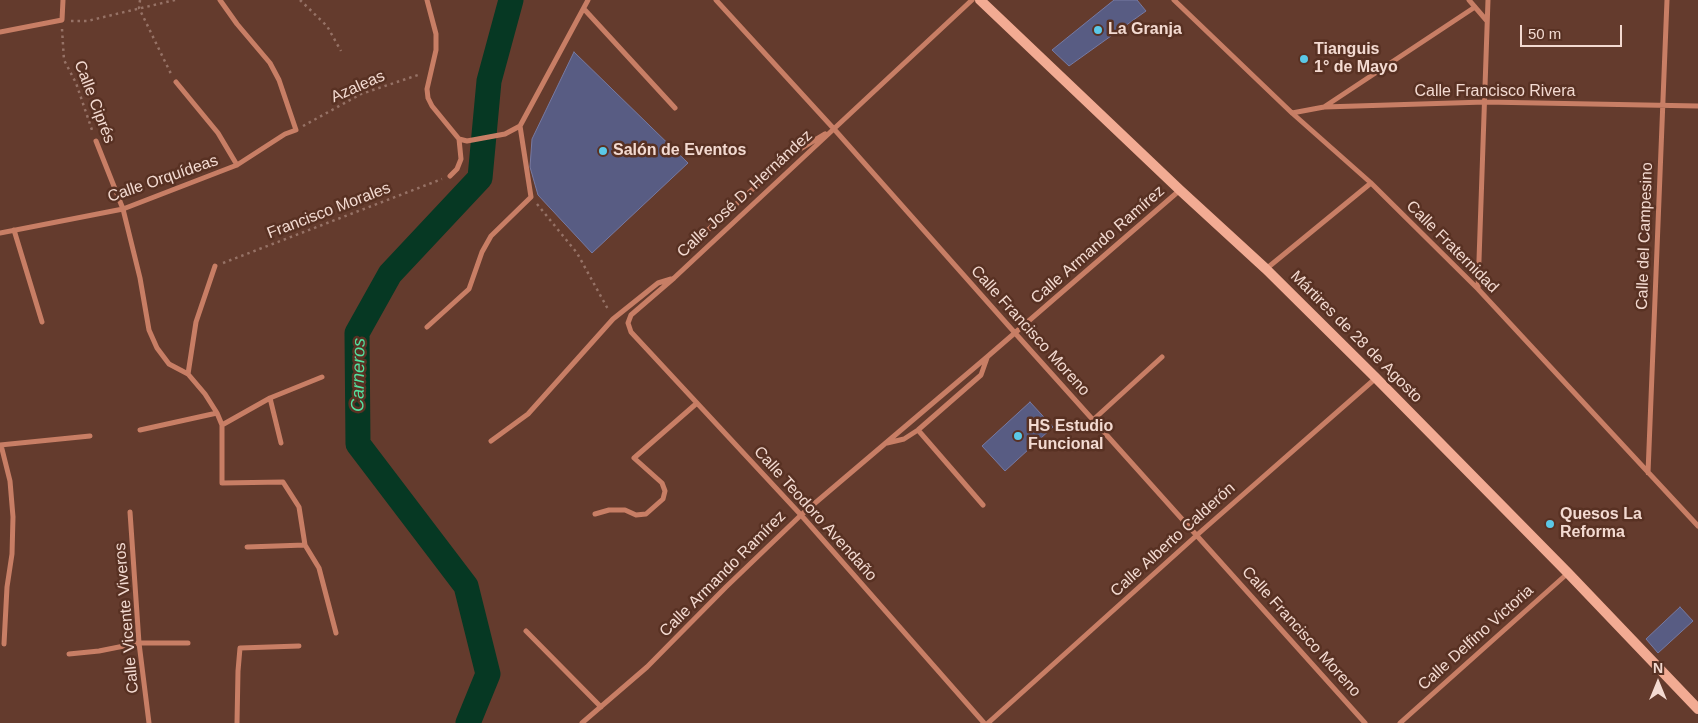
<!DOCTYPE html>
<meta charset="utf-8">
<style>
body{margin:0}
#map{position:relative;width:1698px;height:723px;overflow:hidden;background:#643b2d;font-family:Arial,sans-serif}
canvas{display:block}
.north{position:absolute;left:1633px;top:658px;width:50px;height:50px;-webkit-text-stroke:4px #583123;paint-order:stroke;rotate:0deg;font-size:14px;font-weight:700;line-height:20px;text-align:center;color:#f3dad1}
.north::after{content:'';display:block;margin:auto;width:18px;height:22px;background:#f3dad1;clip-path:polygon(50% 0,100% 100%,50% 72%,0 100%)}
.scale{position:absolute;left:1520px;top:25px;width:102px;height:22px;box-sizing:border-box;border:2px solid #f3dad1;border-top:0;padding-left:6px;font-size:15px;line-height:18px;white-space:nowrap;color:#f3dad1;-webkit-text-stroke:4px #583123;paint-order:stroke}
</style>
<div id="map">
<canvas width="1698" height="723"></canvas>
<div class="north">N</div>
<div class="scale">50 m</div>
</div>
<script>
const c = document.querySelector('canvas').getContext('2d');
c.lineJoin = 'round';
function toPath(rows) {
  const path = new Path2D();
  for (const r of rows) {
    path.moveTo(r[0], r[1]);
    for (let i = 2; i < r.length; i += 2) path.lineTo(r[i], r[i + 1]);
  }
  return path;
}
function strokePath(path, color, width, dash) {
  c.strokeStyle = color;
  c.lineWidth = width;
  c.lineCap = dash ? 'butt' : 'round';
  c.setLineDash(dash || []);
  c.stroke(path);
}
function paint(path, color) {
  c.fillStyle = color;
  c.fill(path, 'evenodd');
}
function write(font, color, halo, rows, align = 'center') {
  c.font = font + ' Arial,sans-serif';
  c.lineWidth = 5;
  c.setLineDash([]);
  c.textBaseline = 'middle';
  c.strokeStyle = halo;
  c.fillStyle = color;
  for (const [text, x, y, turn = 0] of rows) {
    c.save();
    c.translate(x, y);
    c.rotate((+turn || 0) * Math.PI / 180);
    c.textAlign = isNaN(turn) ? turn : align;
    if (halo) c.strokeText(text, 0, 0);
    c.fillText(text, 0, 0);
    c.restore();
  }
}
strokePath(toPath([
 [468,723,488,674,466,586,358,444,357,333,390,274,480,178,489,81,511,0]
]), '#063823', 25);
const building = toPath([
 [1114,0,1137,0,1146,11,1069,66,1052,50,1114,0],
 [574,52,688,163,592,253,538,195,530,167,532,139,574,52],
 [1030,402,1053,427,1005,471,982,446,1030,402],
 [1680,607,1693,621,1658,653,1646,639,1680,607]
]);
paint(building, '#585c83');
strokePath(building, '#767aa3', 1);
strokePath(toPath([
 [140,0,139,8,172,76],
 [300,0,327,26,341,51],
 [71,21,87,21,175,0],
 [62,29,64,60,76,83,93,133],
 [303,126,361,94,421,74],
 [537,204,577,253,609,311],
 [223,263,442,179]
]), '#967266', 2.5, [2.5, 4]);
strokePath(toPath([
 [427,0,436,34,436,50,427,89,428,98,432,106,459,139,467,141,505,134,520,126,588,0],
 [716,0,834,129,1015,333,1365,723],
 [972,0,674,278,631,315,628,323,631,332,801,515,984,723],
 [1174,0,1292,113,1371,183,1478,289,1698,526],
 [1469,0,1487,21],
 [584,9,675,108],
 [0,32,62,20,63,0],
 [176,82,218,133,237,165],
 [1324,107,1475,7],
 [1292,113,1324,107,1485,102,1698,106],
 [96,141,123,209,140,278,149,330,157,348,169,364,188,374,205,394,217,413,222,425,222,483,283,482,299,507,305,545,319,568,336,633],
 [450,176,457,169,461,159,459,139],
 [14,230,42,322],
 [0,233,123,209,237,165,285,134,296,130,279,80,270,63,237,24,220,0],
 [698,239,790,155,825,134],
 [1266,269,1371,183],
 [1478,289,1488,0],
 [427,327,469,289,482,252,491,236,531,197,520,126],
 [188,374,196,322,215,266],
 [270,398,281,443],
 [1093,420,1162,357],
 [222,425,270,398,322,377],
 [140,430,217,413],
 [918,430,983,505],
 [491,441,528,414,613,319,658,283,671,279],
 [887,443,904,439,918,430,981,375,987,358],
 [0,445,90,436],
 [1,445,10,481,13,517,12,554,7,587,4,644],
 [1648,473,1667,0],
 [130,512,139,643,149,723],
 [595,514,609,510,625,510,636,515,646,514,663,499,665,491,662,483,634,458,697,403],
 [247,547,305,545],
 [526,631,601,707],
 [69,654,99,651,139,643,188,643],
 [237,723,238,671,240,648,299,646],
 [582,723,647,667,726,587,801,515,987,357,1180,190],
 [988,723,1197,535,1376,378],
 [1400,723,1568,573]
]), '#c87e65', 5);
strokePath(toPath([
 [980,0,1180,190,1266,269,1376,378,1568,573,1698,709]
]), '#f2ab93', 10);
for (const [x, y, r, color] of [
 [1098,30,5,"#5bc8e7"],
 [1304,59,5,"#5bc8e7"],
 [603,151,5,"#5bc8e7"],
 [1018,436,5,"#5bc8e7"],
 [1550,524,5,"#5bc8e7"]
]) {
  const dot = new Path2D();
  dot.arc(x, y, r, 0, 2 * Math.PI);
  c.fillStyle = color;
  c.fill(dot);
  strokePath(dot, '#583123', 2);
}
write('bold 16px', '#f3dad1', '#583123', [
 ["La Granja",1108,30],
 ["Tianguis",1314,50],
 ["1° de Mayo",1314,68],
 ["Salón de Eventos",613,151],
 ["HS Estudio",1028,427],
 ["Funcional",1028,445],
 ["Quesos La",1560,515],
 ["Reforma",1560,533]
], 'left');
write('16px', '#f3dad1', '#583123', [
 ["Azaleas",358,87,-24],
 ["Calle Francisco Rivera",1495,92],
 ["Calle Ciprés",94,102,69],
 ["Calle Orquídeas",163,179,-19],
 ["Calle José D. Hernández",745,194,-43],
 ["Francisco Morales",329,211,-21],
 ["Calle del Campesino",1645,236,-88],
 ["Calle Armando Ramírez",1098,245,-41],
 ["Calle Fraternidad",1452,247,45],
 ["Calle Francisco Moreno",1030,331,48],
 ["Mártires de 28 de Agosto",1356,337,45],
 ["Calle Teodoro Avendaño",815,514,48],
 ["Calle Alberto Calderón",1173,540,-42],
 ["Calle Armando Ramírez",723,574,-45],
 ["Calle Vicente Viveros",127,618,-95],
 ["Calle Francisco Moreno",1301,632,48],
 ["Calle Delfino Victoria",1476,638,-42]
]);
write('italic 18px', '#54e09f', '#583123', [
 ["Carneros",359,375,-89]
]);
</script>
